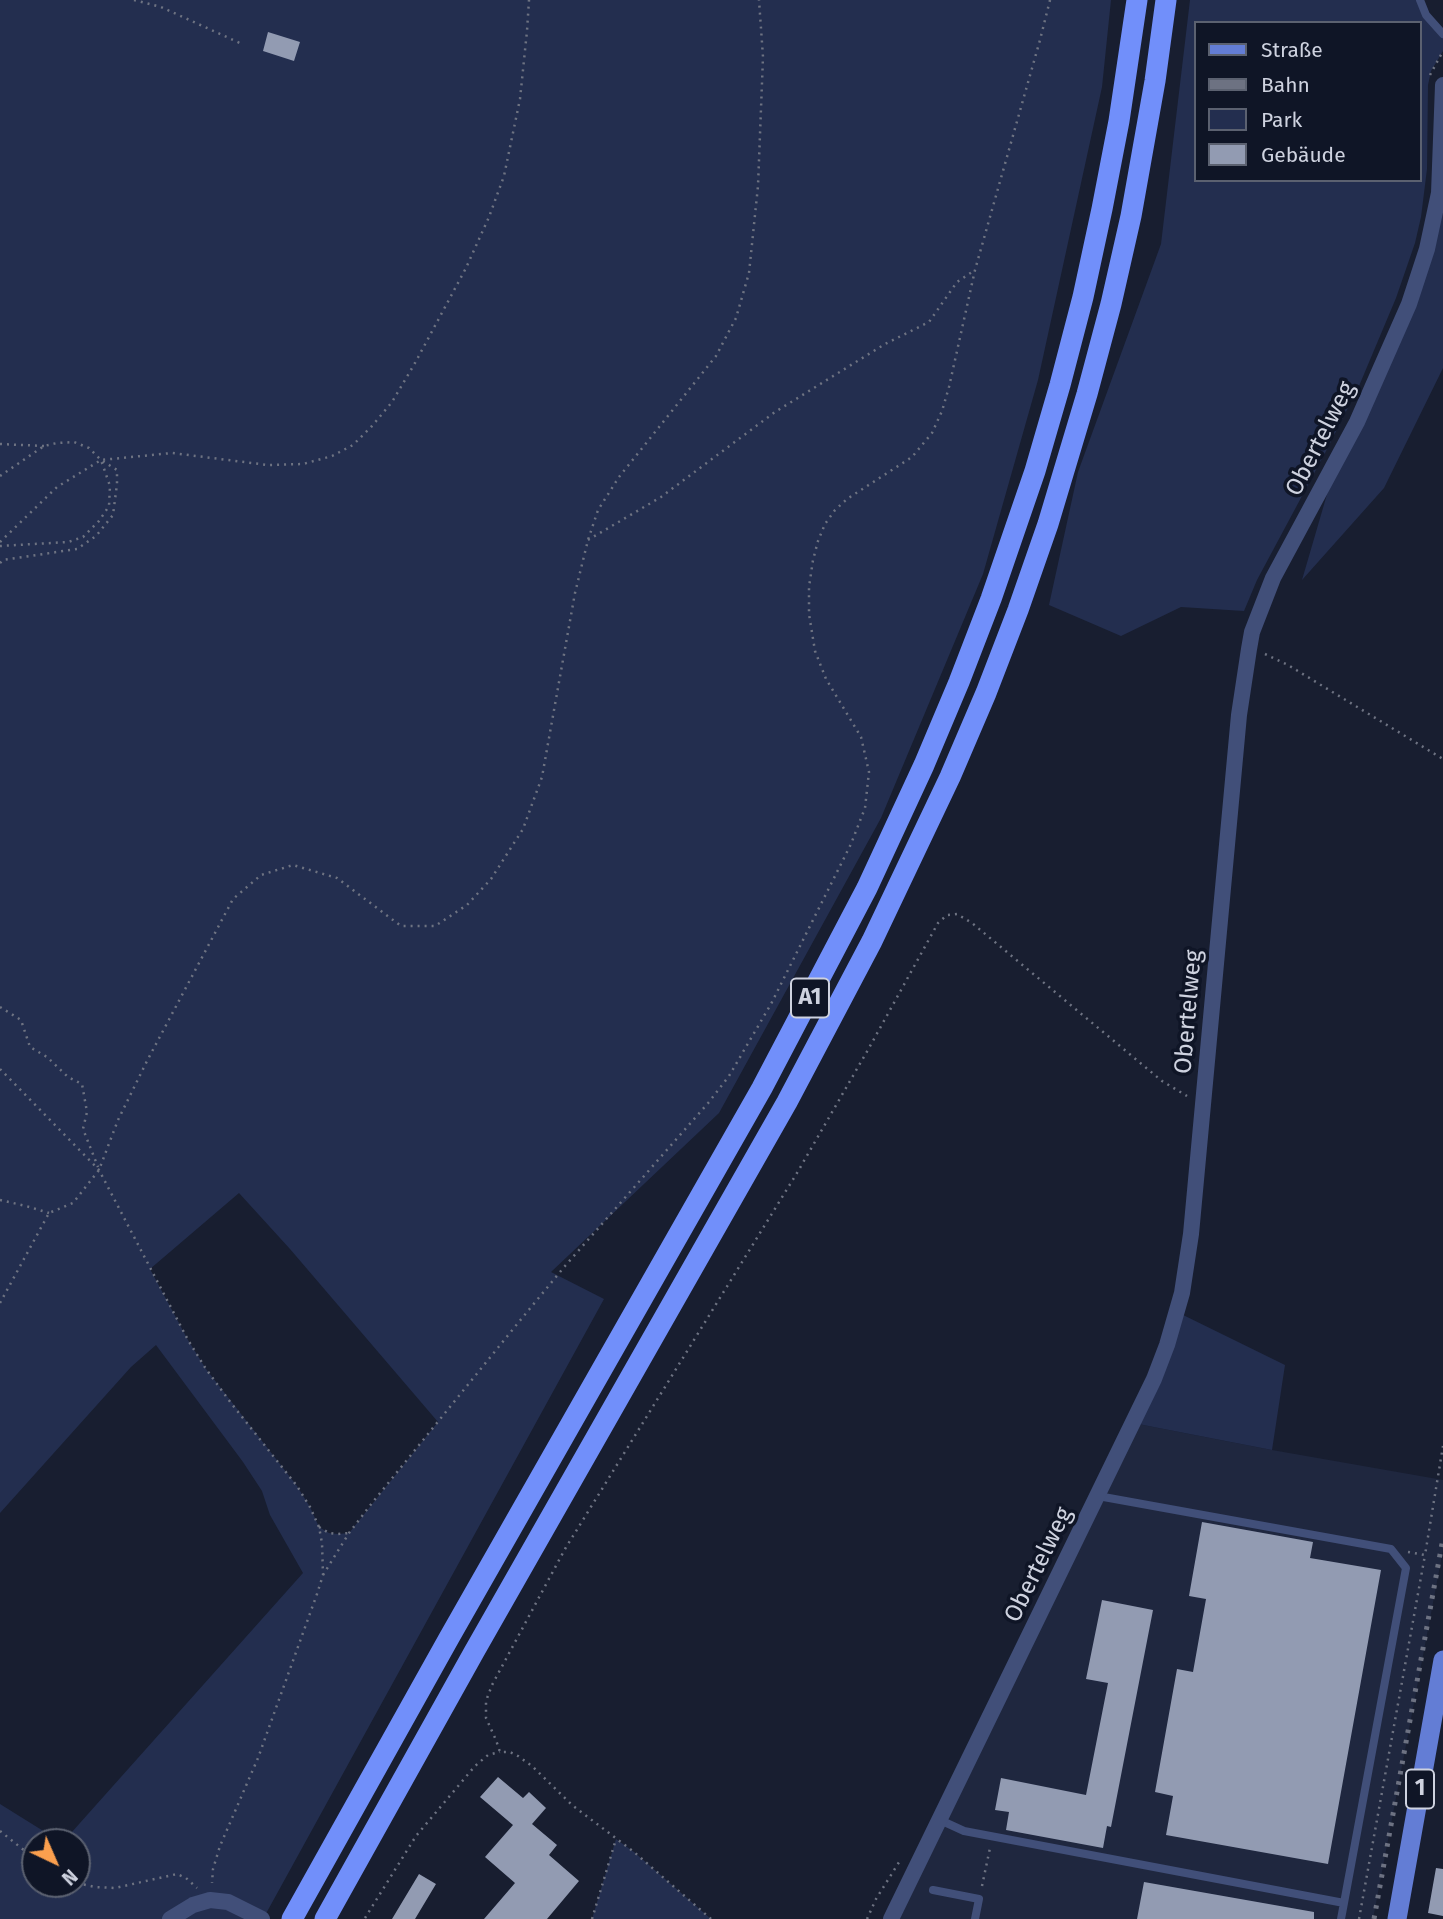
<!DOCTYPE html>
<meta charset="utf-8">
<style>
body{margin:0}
#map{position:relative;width:1443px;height:1919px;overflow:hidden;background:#181e30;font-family:"Fira Sans",sans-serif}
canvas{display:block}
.legend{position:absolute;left:1194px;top:21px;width:228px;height:161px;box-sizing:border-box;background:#0f1526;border:2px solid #5b6170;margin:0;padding:9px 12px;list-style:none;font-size:21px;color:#ced2df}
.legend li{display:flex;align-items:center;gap:14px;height:35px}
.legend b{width:35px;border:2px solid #5b6170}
.north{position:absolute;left:21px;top:1828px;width:70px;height:70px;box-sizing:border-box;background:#0f1526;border:2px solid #5b6170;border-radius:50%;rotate:136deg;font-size:19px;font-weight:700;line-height:28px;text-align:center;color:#ced2df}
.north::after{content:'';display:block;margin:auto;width:24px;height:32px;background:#fa9f4e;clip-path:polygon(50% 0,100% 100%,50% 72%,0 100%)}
</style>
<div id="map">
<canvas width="1443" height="1919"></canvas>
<ul class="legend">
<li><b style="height:9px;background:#637dd5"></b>Straße</li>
<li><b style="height:9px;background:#6d7282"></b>Bahn</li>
<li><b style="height:19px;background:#232e4f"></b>Park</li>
<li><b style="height:19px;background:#929bb2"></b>Gebäude</li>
</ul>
<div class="north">N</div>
</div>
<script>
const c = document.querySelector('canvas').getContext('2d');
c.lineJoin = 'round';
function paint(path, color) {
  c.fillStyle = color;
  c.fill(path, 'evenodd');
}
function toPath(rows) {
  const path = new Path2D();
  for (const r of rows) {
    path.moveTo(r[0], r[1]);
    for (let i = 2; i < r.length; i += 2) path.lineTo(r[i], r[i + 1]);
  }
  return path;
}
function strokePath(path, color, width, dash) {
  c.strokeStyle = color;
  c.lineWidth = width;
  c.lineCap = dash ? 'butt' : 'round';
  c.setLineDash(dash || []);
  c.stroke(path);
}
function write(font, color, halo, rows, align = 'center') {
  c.font = font + ' "Fira Sans",sans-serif';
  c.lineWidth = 7;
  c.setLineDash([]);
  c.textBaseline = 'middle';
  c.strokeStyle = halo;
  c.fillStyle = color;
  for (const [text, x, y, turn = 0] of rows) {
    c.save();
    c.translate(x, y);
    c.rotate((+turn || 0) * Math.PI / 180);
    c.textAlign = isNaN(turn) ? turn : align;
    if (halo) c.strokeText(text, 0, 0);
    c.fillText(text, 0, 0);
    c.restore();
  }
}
paint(toPath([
 [1133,1423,1272,1450,1443,1480,1443,1550,1373,1919,891,1919]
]), '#1f273f');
paint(toPath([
 [0,0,1111,0,1102,87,1038,380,983,574,881,818,719,1113,551,1272,604,1299,263,1919,0,1919,0,1804,61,1842,35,1842,35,1884,77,1884,77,1842,63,1842,303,1573,270,1515,262,1491,243,1462,156,1345,131,1367,0,1513],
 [239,1193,290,1249,438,1422,349,1533,338,1534,329,1533,319,1527,310,1507,297,1486,206,1369,188,1340,150,1269],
 [1190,0,1420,0,1443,34,1443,51,1431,71,1428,85,1427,169,1421,217,1415,243,1396,298,1359,386,1325,453,1257,580,1244,611,1181,607,1121,636,1049,605,1078,472,1161,244],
 [1196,23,1420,23,1420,180,1196,180],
 [1443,102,1443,368,1384,488,1302,580,1337,460,1427,249],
 [1177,1312,1285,1365,1272,1450,1133,1423],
 [616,1839,634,1852,711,1919,592,1919]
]), '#232e4f');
paint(toPath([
 [268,32,300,42,294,61,263,51],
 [1202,1522,1313,1542,1310,1558,1381,1570,1328,1864,1166,1835,1173,1796,1155,1792,1177,1669,1193,1672,1206,1599,1189,1596],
 [1102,1600,1153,1610,1111,1827,1107,1826,1103,1848,1006,1830,1009,1812,995,1810,1001,1778,1086,1795,1108,1683,1086,1679],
 [498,1777,523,1798,529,1792,546,1808,532,1824,557,1845,549,1855,579,1881,547,1919,484,1919,515,1883,485,1857,513,1825,480,1797],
 [1436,1868,1443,1869,1443,1916,1428,1913],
 [419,1874,436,1884,415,1919,392,1919],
 [1144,1882,1314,1912,1314,1919,1137,1919]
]), '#929bb2');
strokePath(toPath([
 [134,0,161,7,242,44],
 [1430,75,1443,51],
 [0,444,44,446],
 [0,476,44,446,57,443,74,442,89,448,101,460,110,486,109,506,99,521,83,537,68,542,0,546],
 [588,540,661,497,775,412,885,344,929,322,957,282,975,270],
 [0,542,57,487,101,460,172,453,268,465,303,464,332,456,353,445,372,426,392,402,415,363,466,268,489,217,504,176,520,99,527,31,529,0],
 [0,563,3,560,77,549,96,536,113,515,117,484,117,470,101,460],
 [1265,654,1288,665,1443,759],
 [0,1007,21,1020,30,1047,47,1057,68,1077,82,1084,87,1112,83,1129,98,1167],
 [0,1069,99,1170,188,1340,206,1369,231,1403,297,1486,310,1507,319,1527,322,1543,323,1575,317,1594,258,1758,220,1846,213,1869,212,1883],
 [0,1200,26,1206,49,1213],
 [0,1303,49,1213,73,1203,99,1170,118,1120,147,1061,233,899,261,875,293,865,337,878,401,926,435,926,467,905,491,879,523,829,542,777,575,593,588,540,598,510,619,477,716,356,736,318,749,273,758,186,763,57,759,0],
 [319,1527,329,1533,338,1534,349,1533],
 [1408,1552,1425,1555,1443,1446],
 [323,1575,349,1533,372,1503,518,1323,565,1266,709,1102,729,1076,771,1004,851,844,865,808,869,772,861,737,826,679,815,651,809,614,809,587,813,560,818,541,825,524,835,510,847,499,912,457,932,433,942,411,949,387,975,270,1040,40,1050,0],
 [0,1831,35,1859],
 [77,1883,95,1887,115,1888,177,1874,186,1878,197,1888],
 [982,1886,990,1848],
 [365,1918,416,1836,475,1766,488,1755,500,1752],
 [592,1919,616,1839],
 [711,1919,634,1852,572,1805,532,1766,518,1756,510,1752,500,1752,496,1740,486,1718,486,1701,492,1685,565,1549,797,1173,869,1048,938,923,947,915,957,914,972,923,1162,1081,1187,1096],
 [867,1919,876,1899,901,1859],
 [1359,1919,1425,1555]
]), '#6e7382', 2.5, [2, 5]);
strokePath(toPath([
 [1420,0,1426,15,1443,34],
 [940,1820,964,1831,1344,1903,1406,1568,1391,1549,1098,1496],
 [933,1890,979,1899,975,1919],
 [1341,1919,1344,1903]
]), '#414f79', 8);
strokePath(toPath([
 [170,1919,193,1905,210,1900,228,1902,262,1919],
 [891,1919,1154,1379,1167,1345,1182,1293,1191,1234,1239,715,1249,649,1252,632,1273,578,1357,422,1409,304,1427,249,1439,193,1443,85]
]), '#414f79', 16);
strokePath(toPath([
 [1397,1919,1443,1660]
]), '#637dd5', 19);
strokePath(toPath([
 [292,1919,449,1638,762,1088,867,888,924,765,959,682,991,599,1035,471,1060,385,1083,297,1102,209,1119,121,1137,0],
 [325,1919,474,1652,787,1102,872,941,950,777,986,693,1018,610,1048,524,1087,394,1111,304,1131,216,1155,81,1166,0]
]), '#718ffa', 21);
strokePath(toPath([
 [1374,1919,1443,1538]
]), '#6d7282', 5, [3.5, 7]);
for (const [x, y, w] of [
 [810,998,38],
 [1420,1789,28]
]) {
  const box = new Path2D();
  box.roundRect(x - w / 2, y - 19.5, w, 39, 5);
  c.fillStyle = '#0f1526';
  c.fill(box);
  strokePath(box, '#ced2df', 2);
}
write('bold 23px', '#ced2df', null, [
 ["A1",810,998],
 ["1",1420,1789]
]);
write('24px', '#ced2df', '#0f1526', [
 ["Obertelweg",1321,439,-63],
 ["Obertelweg",1189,1012,-85],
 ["Obertelweg",1039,1565,-64]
]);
</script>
